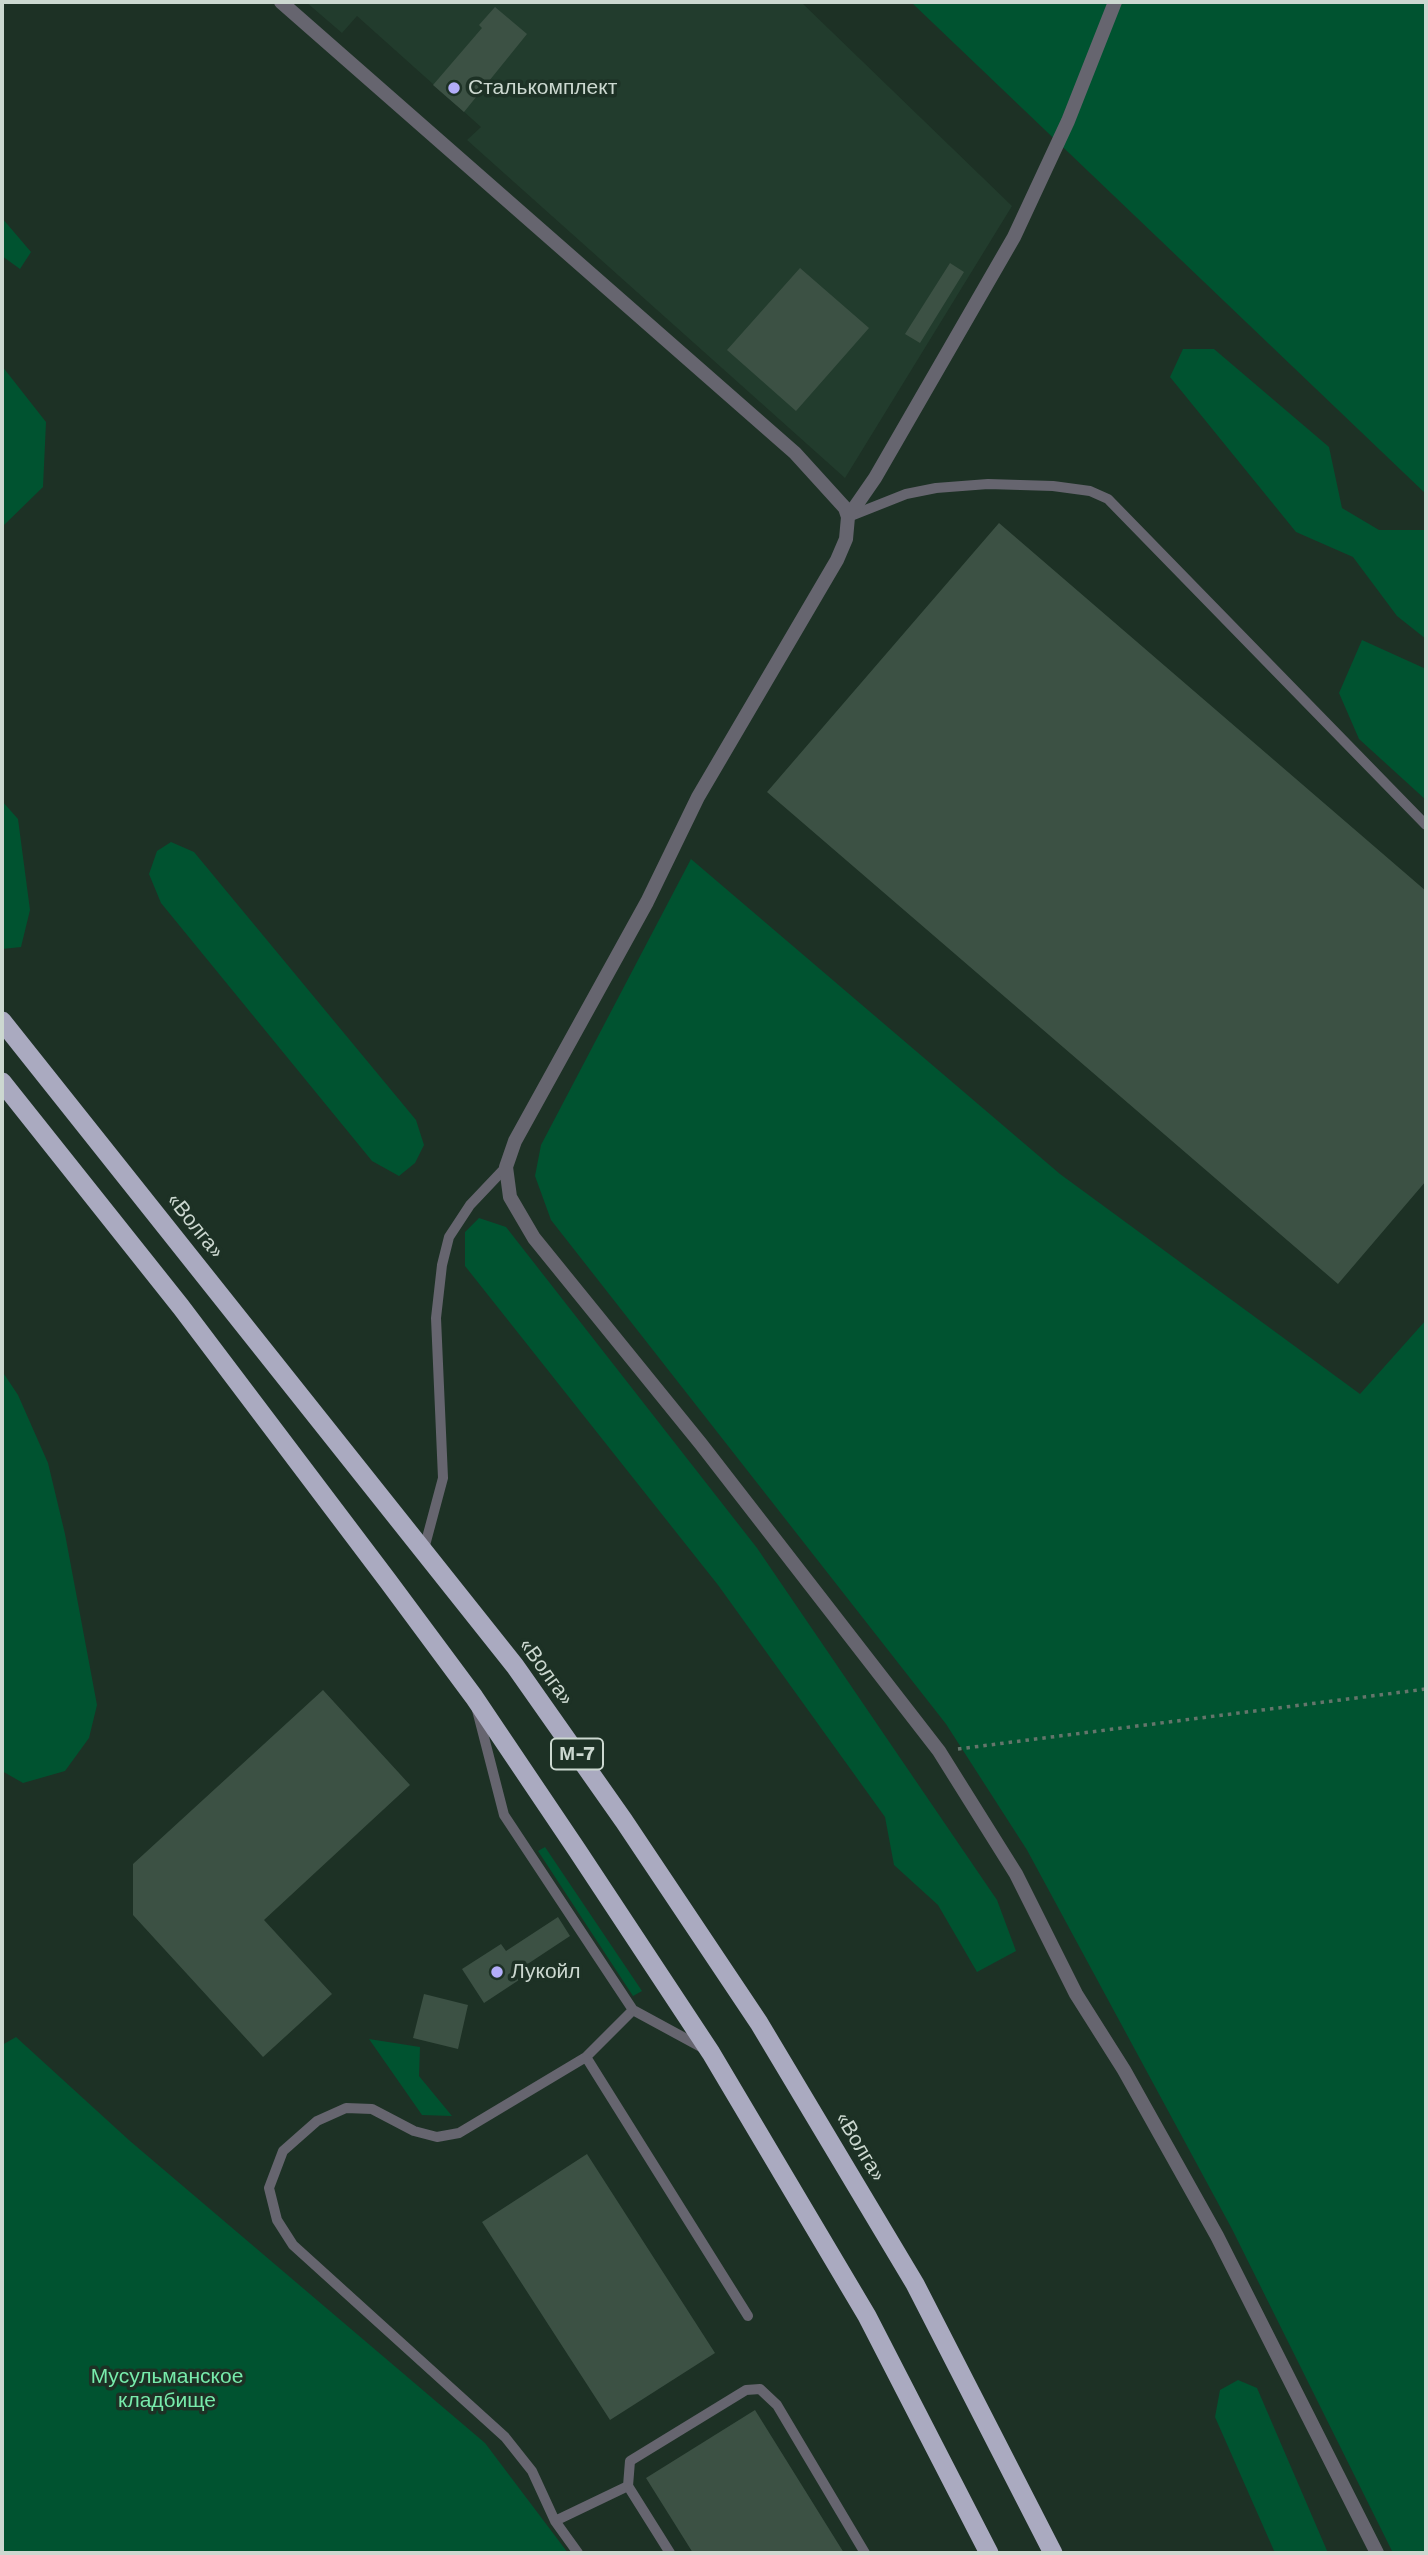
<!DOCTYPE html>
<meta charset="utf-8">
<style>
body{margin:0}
#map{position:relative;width:1428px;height:2555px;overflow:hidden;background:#1d3125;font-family:"Work Sans",sans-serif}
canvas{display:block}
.frame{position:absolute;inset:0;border:4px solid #ccd8d0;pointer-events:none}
</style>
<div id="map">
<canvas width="1428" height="2555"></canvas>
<div class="frame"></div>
</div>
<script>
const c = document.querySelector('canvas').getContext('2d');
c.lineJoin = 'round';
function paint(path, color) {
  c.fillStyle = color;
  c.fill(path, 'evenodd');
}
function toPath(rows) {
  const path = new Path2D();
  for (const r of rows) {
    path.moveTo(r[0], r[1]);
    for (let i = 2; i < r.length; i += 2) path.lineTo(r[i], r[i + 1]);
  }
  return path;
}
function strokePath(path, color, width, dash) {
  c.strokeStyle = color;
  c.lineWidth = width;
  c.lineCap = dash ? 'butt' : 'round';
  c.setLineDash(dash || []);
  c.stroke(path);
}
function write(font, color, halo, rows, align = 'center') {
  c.font = font + ' "Work Sans",sans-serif';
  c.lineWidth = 7;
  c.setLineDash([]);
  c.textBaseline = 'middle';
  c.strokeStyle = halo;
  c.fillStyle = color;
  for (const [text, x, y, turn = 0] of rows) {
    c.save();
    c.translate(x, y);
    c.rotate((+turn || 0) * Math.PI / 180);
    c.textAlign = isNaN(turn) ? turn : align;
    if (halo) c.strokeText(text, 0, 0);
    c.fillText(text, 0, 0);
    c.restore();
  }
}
paint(toPath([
 [306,2,801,2,1012,206,845,478,467,140,481,127,357,16,342,33]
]), '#223c2d');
paint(toPath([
 [911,2,1426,2,1426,494],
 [2,218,31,252,20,269,2,256],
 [1183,349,1214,349,1329,447,1342,508,1379,530,1426,530,1426,639,1397,616,1353,557,1296,532,1170,377],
 [2,366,46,422,43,487,2,527],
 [1362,640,1426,669,1426,800,1359,739,1339,693],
 [2,801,18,819,30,910,21,947,2,949],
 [171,842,194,852,416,1120,424,1145,415,1163,399,1176,372,1161,161,903,149,874,157,851],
 [691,859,1060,1174,1360,1394,1426,1320,1426,2553,1393,2553,1232,2229,1027,1850,946,1724,551,1220,535,1176,541,1145],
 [479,1218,506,1227,757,1548,997,1900,1016,1951,977,1972,938,1905,894,1865,885,1817,718,1585,465,1266,465,1232],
 [2,1371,18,1395,48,1463,65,1534,97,1705,89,1738,65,1771,23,1783,2,1771],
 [545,1847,642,1991,633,1996,538,1851],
 [16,2037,130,2141,485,2443,568,2553,2,2553,2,2045],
 [369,2039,420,2047,419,2076,452,2116,422,2115],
 [1238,2380,1257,2388,1328,2553,1275,2553,1215,2417,1220,2390]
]), '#005330');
paint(toPath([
 [495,7,527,34,464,112,433,85,482,28,479,25],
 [950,263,964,272,920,343,905,334],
 [800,268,869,328,796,411,727,350],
 [999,523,1426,891,1426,1181,1338,1284,767,792],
 [323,1690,410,1785,264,1920,332,1994,263,2057,133,1915,133,1864],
 [558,1917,570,1936,517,1971,522,1978,484,2003,462,1969,501,1944,506,1951],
 [424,1994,468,2005,458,2049,413,2038],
 [587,2154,715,2353,610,2420,482,2222],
 [755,2410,844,2553,693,2553,646,2478]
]), '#3c5144');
strokePath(toPath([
 [958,1749,1426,1689]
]), '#64756b', 3.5, [3.5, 5]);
strokePath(toPath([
 [848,517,906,494,936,488,988,484,1053,486,1090,491,1108,499,1426,825],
 [424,1549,443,1478,436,1318,442,1265,449,1237,470,1205,506,1167],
 [477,1710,504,1815,633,2010,703,2048],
 [586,2057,748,2316],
 [555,2521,628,2486],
 [578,2553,555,2521,532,2471,505,2437,293,2245,277,2220,269,2188,283,2151,317,2121,346,2108,372,2109,414,2131,437,2137,459,2133,586,2057,633,2010],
 [670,2553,628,2486,630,2461,746,2390,760,2389,777,2405,865,2553]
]), '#66656f', 10);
strokePath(toPath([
 [281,2,795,453,845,508,848,517,846,539,837,560,698,797,647,902,515,1141,506,1167,510,1197,534,1238,701,1444,939,1751,1016,1874,1076,1994,1124,2070,1217,2236,1377,2553],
 [848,517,875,478,1014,237,1068,121,1115,2]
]), '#66656f', 14);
strokePath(toPath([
 [2,1021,515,1666,624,1821,759,2023,915,2284,1053,2553],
 [2,1082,181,1307,388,1581,474,1697,577,1850,711,2053,867,2316,989,2553]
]), '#aaaac0', 19);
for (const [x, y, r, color] of [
 [454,88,7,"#b3adf9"],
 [497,1972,7,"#b3adf9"]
]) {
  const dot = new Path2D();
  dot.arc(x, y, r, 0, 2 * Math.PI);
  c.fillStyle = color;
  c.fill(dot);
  strokePath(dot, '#1d3125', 2.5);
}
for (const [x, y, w] of [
 [577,1754,52]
]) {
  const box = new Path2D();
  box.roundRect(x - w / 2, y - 15.5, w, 31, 5);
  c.fillStyle = '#1d3125';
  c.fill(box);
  strokePath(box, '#ccd8d0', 2);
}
write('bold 19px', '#ccd8d0', null, [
 ["М-7",577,1754]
]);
write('21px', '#ccd8d0', '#1d3125', [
 ["Сталькомплект",468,88],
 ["Лукойл",511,1972]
], 'left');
write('21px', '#ccd8d0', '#1d3125', [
 ["«Волга»",195,1226,51],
 ["«Волга»",546,1672,54],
 ["«Волга»",860,2147,59]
]);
write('21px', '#77ebab', '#1d3125', [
 ["Мусульманское",167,2377],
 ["кладбище",167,2401]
]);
</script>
